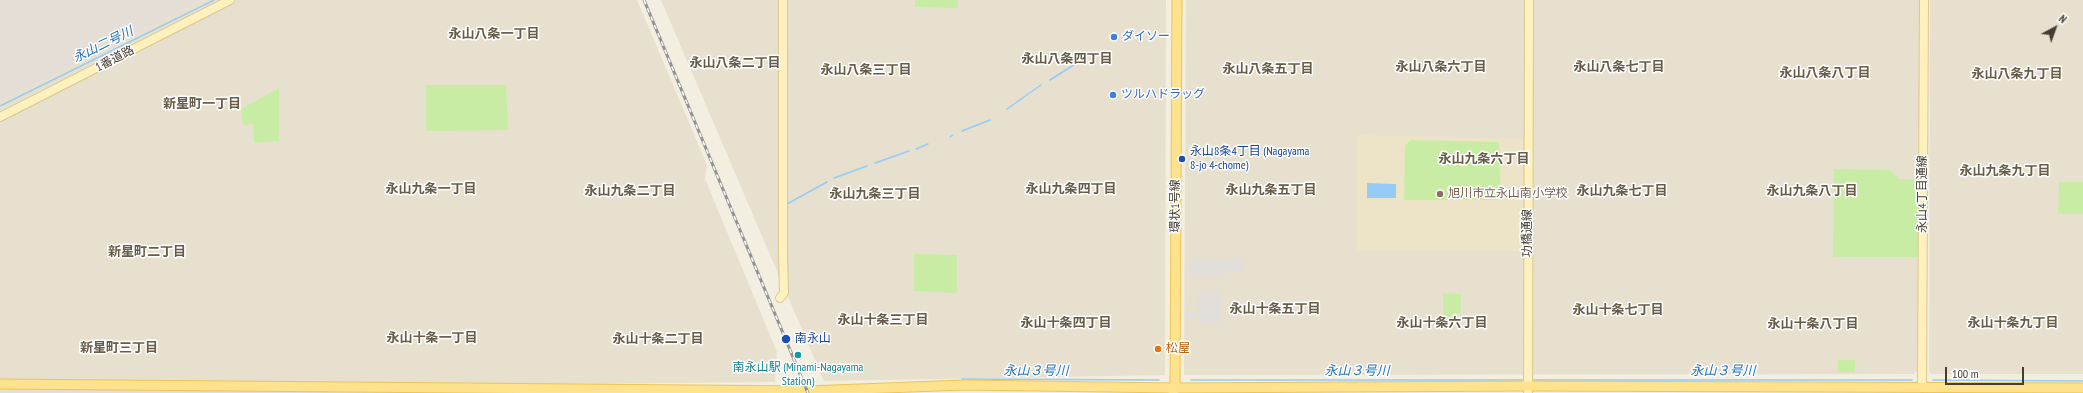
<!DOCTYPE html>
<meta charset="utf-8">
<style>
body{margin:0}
#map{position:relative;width:2083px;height:393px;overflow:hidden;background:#f2eee0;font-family:"PT Sans Narrow",sans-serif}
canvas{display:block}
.north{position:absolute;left:2035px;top:8px;width:40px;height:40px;-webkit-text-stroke:3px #fff;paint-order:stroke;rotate:41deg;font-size:11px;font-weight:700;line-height:16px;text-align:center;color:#443d31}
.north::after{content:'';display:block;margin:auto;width:14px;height:18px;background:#443d31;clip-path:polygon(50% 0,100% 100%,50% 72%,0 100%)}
.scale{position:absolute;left:1945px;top:367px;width:79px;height:18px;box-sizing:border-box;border:2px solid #443d31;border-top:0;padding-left:5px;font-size:12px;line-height:14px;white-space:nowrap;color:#443d31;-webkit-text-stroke:3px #fff;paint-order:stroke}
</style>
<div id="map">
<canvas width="2083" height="393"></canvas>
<div class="north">N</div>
<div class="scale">100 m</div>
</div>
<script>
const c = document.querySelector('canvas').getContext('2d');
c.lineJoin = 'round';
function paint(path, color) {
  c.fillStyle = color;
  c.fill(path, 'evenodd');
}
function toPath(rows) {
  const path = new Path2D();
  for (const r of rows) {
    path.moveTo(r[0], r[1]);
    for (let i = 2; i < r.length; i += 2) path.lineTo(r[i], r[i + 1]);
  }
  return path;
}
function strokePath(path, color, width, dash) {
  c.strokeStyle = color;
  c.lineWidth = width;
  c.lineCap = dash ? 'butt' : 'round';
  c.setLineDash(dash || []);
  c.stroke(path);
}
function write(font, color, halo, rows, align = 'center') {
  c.font = font + ' "PT Sans Narrow","Noto Sans JP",sans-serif';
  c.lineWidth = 3;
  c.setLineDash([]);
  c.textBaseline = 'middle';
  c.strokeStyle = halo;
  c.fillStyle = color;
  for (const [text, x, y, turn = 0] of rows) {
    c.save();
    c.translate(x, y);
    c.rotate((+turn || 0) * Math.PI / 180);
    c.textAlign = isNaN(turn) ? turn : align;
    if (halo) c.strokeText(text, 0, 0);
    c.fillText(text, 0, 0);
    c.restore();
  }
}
paint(toPath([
 [202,0,637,0,707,165,705,179,777,352,775,382,8,389,7,393,0,393,0,102],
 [661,0,1166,0,1165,375,824,381],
 [1186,0,1919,0,1919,369,1914,374,1184,375],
 [1930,0,2083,0,2083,374,1932,374,1929,371]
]), '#e7e0ce');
paint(toPath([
 [0,0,202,0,0,102],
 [7,389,432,393,7,393]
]), '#e4ded6');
paint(toPath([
 [1358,135,1523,139,1523,251,1359,251,1357,249]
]), '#ede4c8');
paint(toPath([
 [915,0,958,0,958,8,915,7],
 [426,85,506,85,508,130,426,131],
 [279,88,279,141,254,143,253,124,243,125,241,109],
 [1410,140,1499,142,1501,200,1404,200,1405,146],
 [1834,169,1890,170,1899,179,1923,179,1923,257,1833,257],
 [2059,182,2083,182,2083,214,2058,214],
 [914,254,957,255,957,293,914,291],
 [1443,293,1461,294,1461,313,1453,313,1452,329,1443,329],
 [1838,360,1855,360,1855,372,1838,372]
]), '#c9eca4');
paint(toPath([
 [1243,260,1244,271,1223,271,1223,275,1189,275,1189,261],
 [1197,294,1222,294,1222,326,1201,326,1200,318,1186,318,1186,313,1198,312]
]), '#e2dfda');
paint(toPath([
 [1367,183,1396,184,1396,198,1367,198]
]), '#95ccf7');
strokePath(toPath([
 [1050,80,1083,59],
 [0,106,214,0],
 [1007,109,1041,85],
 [962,131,990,120],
 [950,137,953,135],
 [916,149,928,144],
 [875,163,909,151],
 [834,178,867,166],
 [787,204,827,182],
 [962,379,1159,380],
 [1191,380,1522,380],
 [1534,380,1912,380],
 [1933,380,2083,381]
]), '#95ccf7', 1.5);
const secondary = toPath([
 [0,117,230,0],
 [780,298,784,293,783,254,783,0],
 [1922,388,1924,0],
 [1528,393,1529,0]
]);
const primary = toPath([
 [0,384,807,391,964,385,1175,388,1528,386,2083,388],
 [1173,393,1175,388,1177,0]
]);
strokePath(secondary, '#dac88d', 10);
strokePath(primary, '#efc452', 11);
strokePath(secondary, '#fff1be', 8);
strokePath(primary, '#ffe28d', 9);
const rail = toPath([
 [644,0,808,393]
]);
strokePath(rail, '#929292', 3);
strokePath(rail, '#fff', 1.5, [4.5]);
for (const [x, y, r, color] of [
 [1114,37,4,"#3f7fe0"],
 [1113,95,4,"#3f7fe0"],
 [1182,159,4,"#1a4fb4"],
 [1440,194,4,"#8d6e63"],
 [786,339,5,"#1a4fb4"],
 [1158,349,4,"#e8710a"],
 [798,355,4,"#0f9aa8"]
]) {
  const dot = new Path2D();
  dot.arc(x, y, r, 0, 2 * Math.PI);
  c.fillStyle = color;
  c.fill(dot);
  strokePath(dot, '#fff', 1.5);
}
write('12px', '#366cbe', '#fff', [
 ["ダイソー",1122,37],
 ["ツルハドラッグ",1121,95]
], 'left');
write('12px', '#443d31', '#fff', [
 ["1番道路",115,59,-27],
 ["永山4丁目通線",1923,194,-90],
 ["環状1号線",1176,206,-90],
 ["功橋通線",1528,233,-90]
]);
write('12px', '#164399', '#fff', [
 ["永山8条4丁目 (Nagayama",1190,152],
 ["8-jo 4-chome)",1190,166],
 ["南永山",795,339]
], 'left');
write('12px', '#785e54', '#fff', [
 ["旭川市立永山南小学校",1448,194]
], 'left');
write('12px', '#c56008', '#fff', [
 ["松屋",1166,349]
], 'left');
write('12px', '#0d838f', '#fff', [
 ["南永山駅 (Minami-Nagayama",798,368],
 ["Station)",798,382]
]);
write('bold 13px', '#675c47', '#fff', [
 ["永山八条一丁目",494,34],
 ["永山八条四丁目",1067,59],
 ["永山八条二丁目",735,63],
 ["永山八条六丁目",1441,67],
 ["永山八条七丁目",1619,67],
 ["永山八条五丁目",1268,69],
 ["永山八条三丁目",866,70],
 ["永山八条八丁目",1825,73],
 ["永山八条九丁目",2017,74],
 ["新星町一丁目",202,104],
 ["永山九条六丁目",1484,159],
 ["永山九条九丁目",2005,171],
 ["永山九条一丁目",431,189],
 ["永山九条四丁目",1071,189],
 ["永山九条五丁目",1271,190],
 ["永山九条二丁目",630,191],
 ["永山九条七丁目",1622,191],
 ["永山九条八丁目",1812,191],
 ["永山九条三丁目",875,194],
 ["新星町二丁目",147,252],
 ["永山十条五丁目",1275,309],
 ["永山十条七丁目",1618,310],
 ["永山十条三丁目",883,320],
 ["永山十条四丁目",1066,323],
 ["永山十条六丁目",1442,323],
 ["永山十条九丁目",2013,323],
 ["永山十条八丁目",1813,324],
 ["永山十条一丁目",432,338],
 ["永山十条二丁目",658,339],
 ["新星町三丁目",119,348]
]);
write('italic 13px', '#2174b9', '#fff', [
 ["永山二号川",103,45,-26],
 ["永山３号川",1036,371],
 ["永山３号川",1357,371],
 ["永山３号川",1723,371]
]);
</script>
